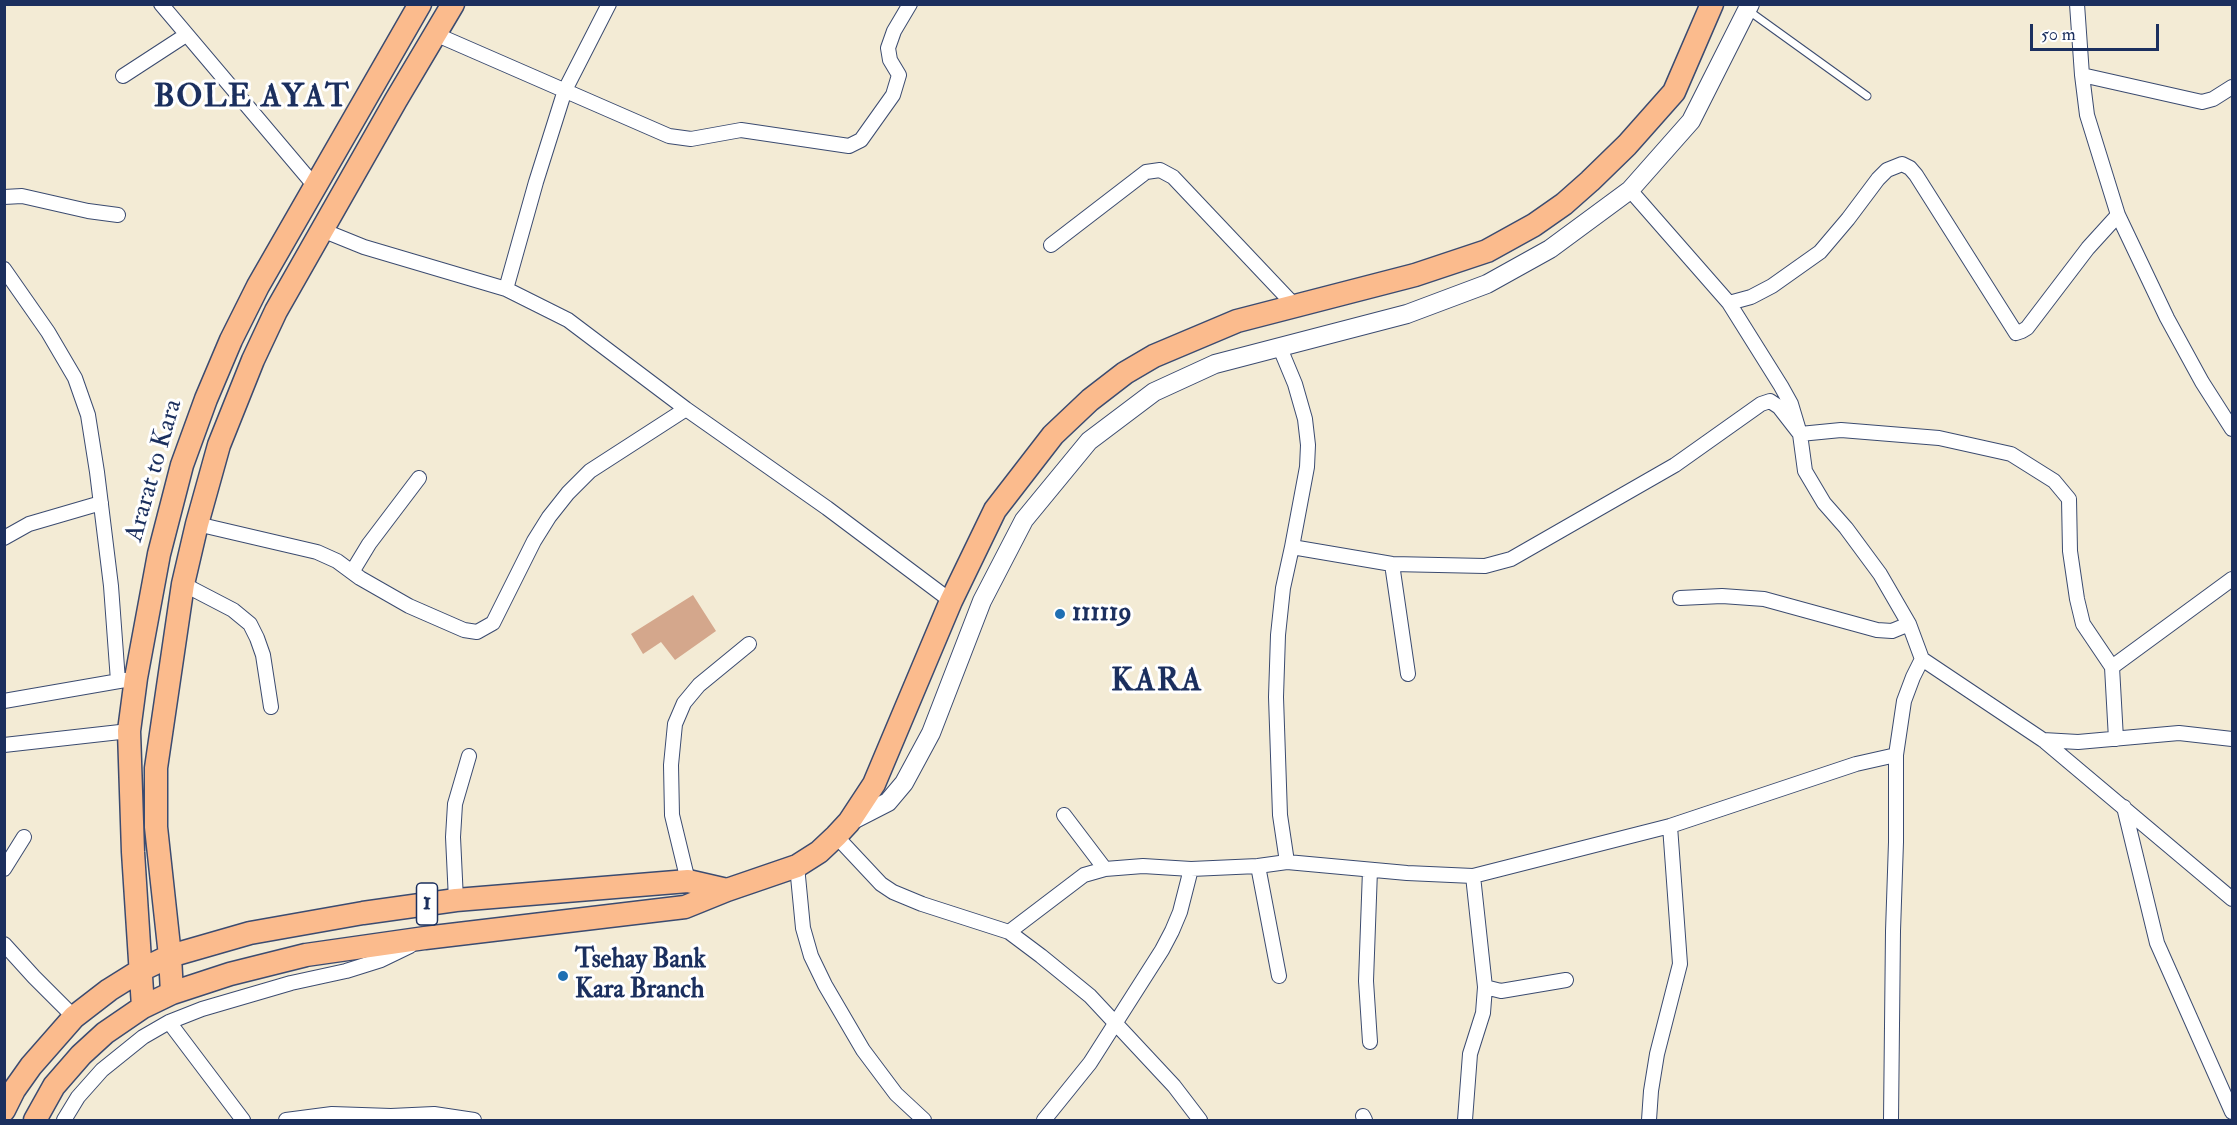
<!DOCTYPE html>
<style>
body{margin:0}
#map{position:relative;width:2237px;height:1125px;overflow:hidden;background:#f3ebd5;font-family:"IM FELL Double Pica",serif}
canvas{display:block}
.frame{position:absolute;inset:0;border:6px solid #1b2f5e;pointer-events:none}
.scale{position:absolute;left:2030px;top:24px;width:129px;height:27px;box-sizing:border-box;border:3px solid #1b2f5e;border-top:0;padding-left:8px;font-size:18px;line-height:21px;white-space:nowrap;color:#1b2f5e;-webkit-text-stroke:4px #fff;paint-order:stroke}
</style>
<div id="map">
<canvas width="2237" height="1125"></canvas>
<div class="frame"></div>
<div class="scale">50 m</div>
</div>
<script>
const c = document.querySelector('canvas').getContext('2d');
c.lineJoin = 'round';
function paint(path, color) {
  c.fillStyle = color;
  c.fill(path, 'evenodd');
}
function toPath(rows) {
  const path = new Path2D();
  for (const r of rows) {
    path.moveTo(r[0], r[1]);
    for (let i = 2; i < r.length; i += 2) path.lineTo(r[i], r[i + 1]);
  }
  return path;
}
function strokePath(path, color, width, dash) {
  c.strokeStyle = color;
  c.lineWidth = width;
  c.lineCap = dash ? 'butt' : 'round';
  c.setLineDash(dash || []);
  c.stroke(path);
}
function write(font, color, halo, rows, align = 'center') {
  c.font = font + ' "IM FELL Double Pica",serif';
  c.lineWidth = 6;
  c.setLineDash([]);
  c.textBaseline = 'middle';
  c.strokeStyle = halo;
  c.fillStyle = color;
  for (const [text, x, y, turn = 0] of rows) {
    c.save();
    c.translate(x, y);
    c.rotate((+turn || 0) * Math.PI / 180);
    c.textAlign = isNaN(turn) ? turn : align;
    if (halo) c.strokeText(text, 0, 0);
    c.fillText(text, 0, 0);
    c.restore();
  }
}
paint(toPath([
 [693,595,716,631,675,660,661,642,643,654,631,634]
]), '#d4a78c');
const service = toPath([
 [1749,11,1867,96]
]);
const minor = toPath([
 [161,4,314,185],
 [2077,4,2082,75,2087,115,2118,215,2167,318,2202,382,2232,429],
 [435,34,669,136,691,139,741,130,849,146,861,140,893,95,899,75,890,60,888,48,894,31,910,4],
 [2082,75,2202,102,2213,99,2232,87],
 [123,76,186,35],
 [1630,190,1729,303,1781,386,1791,404,1800,434,1805,471,1824,503,1846,528,1880,574,1909,624,1922,659,2043,740,2232,899],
 [4,197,22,196,88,211,118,215],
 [322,230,364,247,506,289,568,320,686,409,827,508,951,601],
 [1051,245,1146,172,1160,170,1173,177,1296,307],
 [4,269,48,332,75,378,88,415,97,472,111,586,118,681],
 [506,289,536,182,565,90,609,4],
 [1729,303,1751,297,1772,286,1820,252,1848,219,1878,179,1887,170,1902,164,1910,168,1916,175,2016,333,2022,331,2027,328,2088,248,2118,215],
 [1280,348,1295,384,1305,419,1308,445,1307,467,1292,547,1392,564,1485,566,1511,559,1675,465,1761,404,1770,401,1779,407,1800,434,1841,430,1939,438,2011,454,2054,481,2069,499,2070,551,2077,599,2083,624,2112,667,2116,739],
 [197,524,317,552,337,561,360,578,409,606,464,630,477,632,493,623,534,541,549,517,568,493,590,471,686,409],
 [4,538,29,524,101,503],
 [1392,564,1408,674],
 [352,572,369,544,419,478],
 [183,584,233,610,250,624,257,638,263,655,271,707],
 [1680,598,1722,596,1764,599,1877,630,1892,631,1909,624],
 [2112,667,2232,579],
 [4,701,125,680],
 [2043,740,2078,742,2179,733,2232,739],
 [4,745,129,731],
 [2124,807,2157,943,2232,1112],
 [1064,815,1105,869],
 [836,836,881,884,893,892,922,904,1009,932,1084,875,1105,869,1143,866,1191,869,1258,866,1287,862,1407,873,1473,876,1670,826,1856,764,1896,755],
 [1287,862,1280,815,1276,697,1278,635,1283,588,1292,547],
 [797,866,803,928,811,956,825,985,863,1050,896,1094,924,1120],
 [1258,866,1279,976],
 [4,869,24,837],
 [1370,870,1366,981,1370,1042],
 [688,881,672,815,671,765,675,724,684,703,699,685,749,644],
 [456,900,453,837,455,804,469,756],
 [1009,932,1041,956,1090,996,1174,1086,1200,1120],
 [4,944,34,977,74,1017],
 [1485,987,1501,991,1566,980],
 [169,1022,243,1120],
 [391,1116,434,1114,474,1120],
 [1363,1116,1365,1120],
 [64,1120,78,1097,102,1070,143,1037,169,1022,202,1009,291,983,346,971,381,960,410,946],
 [286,1120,332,1114,391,1116,392,1120],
 [1044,1120,1090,1063,1162,950,1172,931,1180,912,1191,869],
 [1465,1120,1470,1054,1483,1013,1485,987,1473,876],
 [1649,1120,1651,1091,1657,1054,1680,964,1670,826],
 [1891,1120,1893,931,1896,842,1896,755,1904,701,1913,677,1922,659]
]);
const tertiary = toPath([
 [849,822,888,802,904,783,931,733,982,601,1024,520,1089,441,1154,392,1215,364,1407,314,1487,284,1550,249,1630,190,1691,121,1750,4]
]);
const primary = toPath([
 [172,993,170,956,156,827,156,768,183,584,197,524,219,445,253,360,276,311,396,100,453,4],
 [143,1007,133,852,129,731,136,678,159,554,182,465,206,399,231,340,258,286,420,4],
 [4,1110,14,1090,31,1066,74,1017,109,990,141,970,170,956,250,933,363,913,456,900,688,881,727,890],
 [35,1120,54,1086,81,1055,105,1033,143,1007,172,993,230,974,306,955,425,938,685,907,727,890,797,866,819,852,836,836,849,822,874,784,951,601,995,510,1053,435,1090,400,1125,373,1154,356,1237,321,1415,275,1487,251,1534,225,1564,204,1590,181,1627,145,1674,92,1712,4]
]);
strokePath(service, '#3b4b70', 9);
strokePath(minor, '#3b4b70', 16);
strokePath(tertiary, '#3b4b70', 20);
strokePath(primary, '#3b4b70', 25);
strokePath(service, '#fff', 7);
strokePath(minor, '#fff', 14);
strokePath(tertiary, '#fff', 18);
strokePath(primary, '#fbbb8d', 22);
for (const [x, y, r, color] of [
 [1060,614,6,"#1f6fb2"],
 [563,976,6,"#1f6fb2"]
]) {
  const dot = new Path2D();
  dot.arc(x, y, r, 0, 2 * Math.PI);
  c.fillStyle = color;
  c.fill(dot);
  strokePath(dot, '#fff', 2);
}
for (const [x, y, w] of [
 [427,904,21]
]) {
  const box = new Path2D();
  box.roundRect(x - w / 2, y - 21, w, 42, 4.5);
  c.fillStyle = '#fff';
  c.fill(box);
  strokePath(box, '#1b2f5e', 1.5);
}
write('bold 24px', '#1b2f5e', null, [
 ["1",427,904]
]);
write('26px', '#1b2f5e', '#fff', [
 ["Ararat to Kara",155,471,-74]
]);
write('bold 26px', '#1b2f5e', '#fff', [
 ["111119",1072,614],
 ["Tsehay Bank",575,961],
 ["Kara Branch",575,991]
], 'left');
c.letterSpacing = '1.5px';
write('bold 32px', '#1b2f5e', '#fff', [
 ["BOLE AYAT",252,99],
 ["KARA",1157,683]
]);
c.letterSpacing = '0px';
</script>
